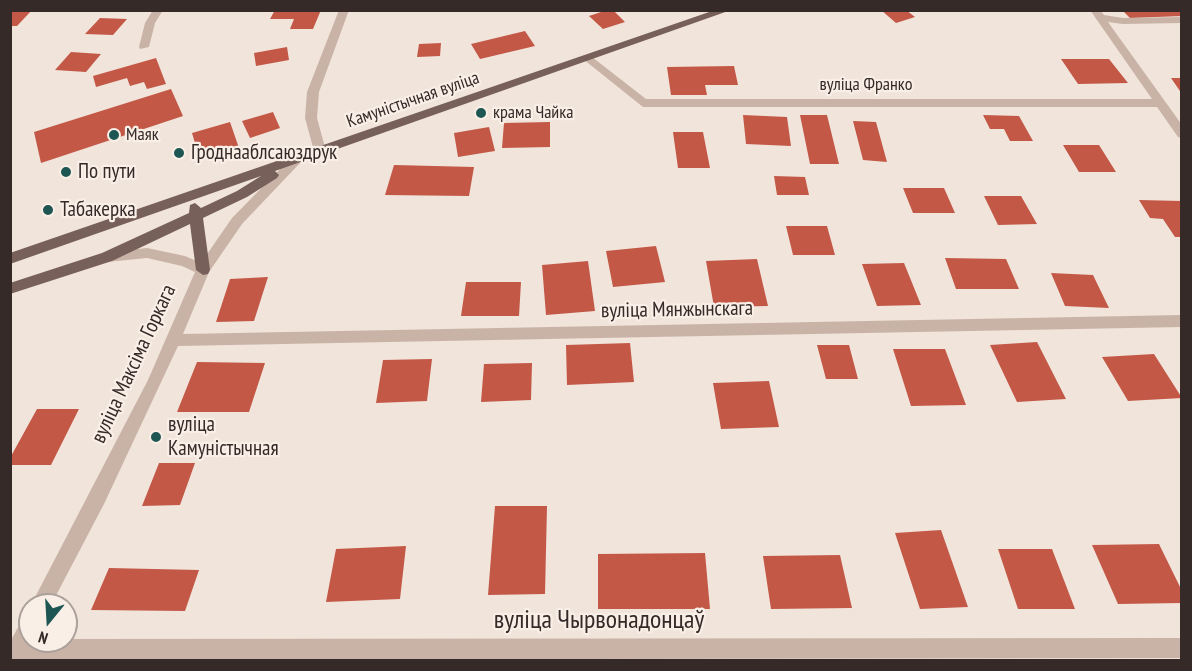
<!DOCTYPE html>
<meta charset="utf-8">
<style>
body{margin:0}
#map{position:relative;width:1192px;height:671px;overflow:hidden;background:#f1e4db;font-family:"PT Sans Narrow",sans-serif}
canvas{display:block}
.frame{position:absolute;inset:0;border:12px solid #352a27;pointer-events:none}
.north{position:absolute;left:18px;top:593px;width:60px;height:60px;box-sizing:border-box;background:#f9efe7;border:2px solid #aba09a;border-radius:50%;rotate:198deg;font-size:16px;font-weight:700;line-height:24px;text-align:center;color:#352a27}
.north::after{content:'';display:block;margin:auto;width:21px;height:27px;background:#1e5654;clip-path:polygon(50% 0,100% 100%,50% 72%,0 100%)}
</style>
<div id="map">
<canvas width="1192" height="671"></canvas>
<div class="frame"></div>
<div class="north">N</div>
</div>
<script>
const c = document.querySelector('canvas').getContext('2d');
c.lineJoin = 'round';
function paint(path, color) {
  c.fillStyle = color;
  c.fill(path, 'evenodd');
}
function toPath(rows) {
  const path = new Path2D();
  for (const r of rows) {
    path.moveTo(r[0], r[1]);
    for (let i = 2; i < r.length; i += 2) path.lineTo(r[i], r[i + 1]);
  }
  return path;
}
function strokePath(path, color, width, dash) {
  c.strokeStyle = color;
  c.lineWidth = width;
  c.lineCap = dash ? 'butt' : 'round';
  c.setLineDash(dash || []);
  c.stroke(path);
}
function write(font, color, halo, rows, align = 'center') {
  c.font = font + ' "PT Sans Narrow",sans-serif';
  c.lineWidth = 4.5;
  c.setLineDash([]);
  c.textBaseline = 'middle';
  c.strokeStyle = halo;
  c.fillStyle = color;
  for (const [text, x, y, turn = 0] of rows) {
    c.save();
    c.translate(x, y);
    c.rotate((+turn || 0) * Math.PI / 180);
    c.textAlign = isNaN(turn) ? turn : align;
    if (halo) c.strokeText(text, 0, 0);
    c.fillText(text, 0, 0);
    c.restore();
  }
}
paint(toPath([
 [10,10,32,10,17,26,10,26],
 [275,10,321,10,313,29,290,29,294,19,270,19],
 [607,10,613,10,625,22,603,29,589,16],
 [881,10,906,10,915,17,896,23],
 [1122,10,1182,10,1182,16,1130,18],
 [100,18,127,19,113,35,85,34],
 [525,31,535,46,480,59,471,44],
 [441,43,440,56,417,57,419,44],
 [287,47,289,60,256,66,254,53],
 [71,52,101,54,86,72,55,70],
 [156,58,166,84,147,89,144,82,130,86,127,78,96,87,93,76],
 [1061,59,1109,59,1128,83,1078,84],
 [734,66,738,85,705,85,707,95,671,95,667,67],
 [1171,78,1182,78,1182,94],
 [171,89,183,116,41,163,34,132],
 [273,112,280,128,250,138,242,121],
 [743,115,787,117,791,146,746,144],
 [800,115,827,115,839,164,810,164],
 [983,115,1019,116,1033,141,1010,141,1004,129,990,129],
 [853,121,876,122,887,162,863,160],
 [230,122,239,148,200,160,192,133],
 [550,122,550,147,502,148,504,123],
 [489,127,495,151,458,157,454,133],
 [673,132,703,132,710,168,678,168],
 [1063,145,1099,145,1116,172,1079,172],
 [394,165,474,167,469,196,385,195],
 [774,176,805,177,809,195,777,195],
 [903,188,944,188,955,213,913,213],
 [984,196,1021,196,1037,224,998,225],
 [1139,200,1182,201,1182,237,1175,237,1163,219,1150,218],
 [786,226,827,226,835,255,793,255],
 [656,246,665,282,613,287,606,251],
 [945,258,1006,259,1019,289,956,289],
 [757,259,768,306,714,307,706,261],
 [588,261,595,311,546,315,542,265],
 [904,263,921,305,877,306,862,264],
 [1051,273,1093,275,1109,308,1065,306],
 [268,277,254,321,216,322,230,279],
 [466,282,521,282,519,316,461,316],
 [1037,342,1066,399,1017,402,990,345],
 [630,343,634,382,567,385,566,345],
 [817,345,849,345,858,379,826,379],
 [893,349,945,349,966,405,911,406],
 [1154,354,1182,398,1128,401,1102,357],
 [432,359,427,401,376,403,383,360],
 [197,362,265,363,249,412,177,412],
 [532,363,531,400,481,402,484,364],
 [769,381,779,427,721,429,713,383],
 [37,409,79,409,51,465,10,465,10,458],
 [159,463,195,463,180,505,142,506],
 [495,506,547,506,545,594,488,595],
 [941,530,968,607,920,609,895,533],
 [1159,544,1182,591,1182,603,1118,604,1092,545],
 [406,546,400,599,326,602,336,549],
 [998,549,1052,549,1075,609,1018,609],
 [705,553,710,609,598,609,598,554],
 [840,555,852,608,771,609,763,556],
 [109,568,199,570,185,611,91,610]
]), '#c35847');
paint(toPath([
 [153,10,163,10,155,23,149,47,140,49,139,47,145,23,153,10],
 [339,10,349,10,319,92,317,118,326,151,320,155,314,151,305,118,307,92,339,10],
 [1090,10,1100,10,1104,15,1123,18,1182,17,1182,23,1123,24,1108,22,1182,125,1182,138,1178,137,1157,107,643,107,583,59,584,57,592,57,646,99,1152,99,1090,10],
 [296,156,302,160,300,163,242,224,209,272,183,334,1182,315,1182,327,178,346,104,504,51,605,31,605,148,380,195,272,182,266,147,258,107,262,102,261,100,257,102,253,147,248,185,256,201,263,232,218,292,157,296,156],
 [30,615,30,641,66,641,66,639,1182,638,1182,658,10,660,10,642,23,618,30,615]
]), '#c9b3a7');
paint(toPath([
 [715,10,731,10,275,171,279,175,277,178,247,197,203,218,210,270,208,274,203,275,196,270,190,224,112,261,10,294,10,283,102,253,189,213,190,205,195,203,201,208,237,191,261,176,10,264,10,253,715,10]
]), '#776059');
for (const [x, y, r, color] of [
 [481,113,6,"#1e5654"],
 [114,135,6,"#1e5654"],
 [179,153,6,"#1e5654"],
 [66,172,6,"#1e5654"],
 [48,210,6,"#1e5654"],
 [156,437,6,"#1e5654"]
]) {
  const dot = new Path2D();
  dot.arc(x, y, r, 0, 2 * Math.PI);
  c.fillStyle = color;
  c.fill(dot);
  strokePath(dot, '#f9efe7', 2);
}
write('18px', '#352a27', '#f9efe7', [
 ["вуліца Франко",866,85],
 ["Камуністычная вуліца",413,100,-19]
]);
write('18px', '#352a27', '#f9efe7', [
 ["крама Чайка",493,113],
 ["Маяк",126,135]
], 'left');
write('21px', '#352a27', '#f9efe7', [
 ["Гроднааблсаюздрук",191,153],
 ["По пути",78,172],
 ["Табакерка",60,210],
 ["вуліца",168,425],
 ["Камуністычная",168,449]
], 'left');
write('21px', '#352a27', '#f9efe7', [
 ["вуліца Мянжынскага",677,310,-1],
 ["вуліца Максіма Горкага",134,364,-65]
]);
write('26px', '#352a27', '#f9efe7', [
 ["вуліца Чырвонадонцаў",599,621]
]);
</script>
